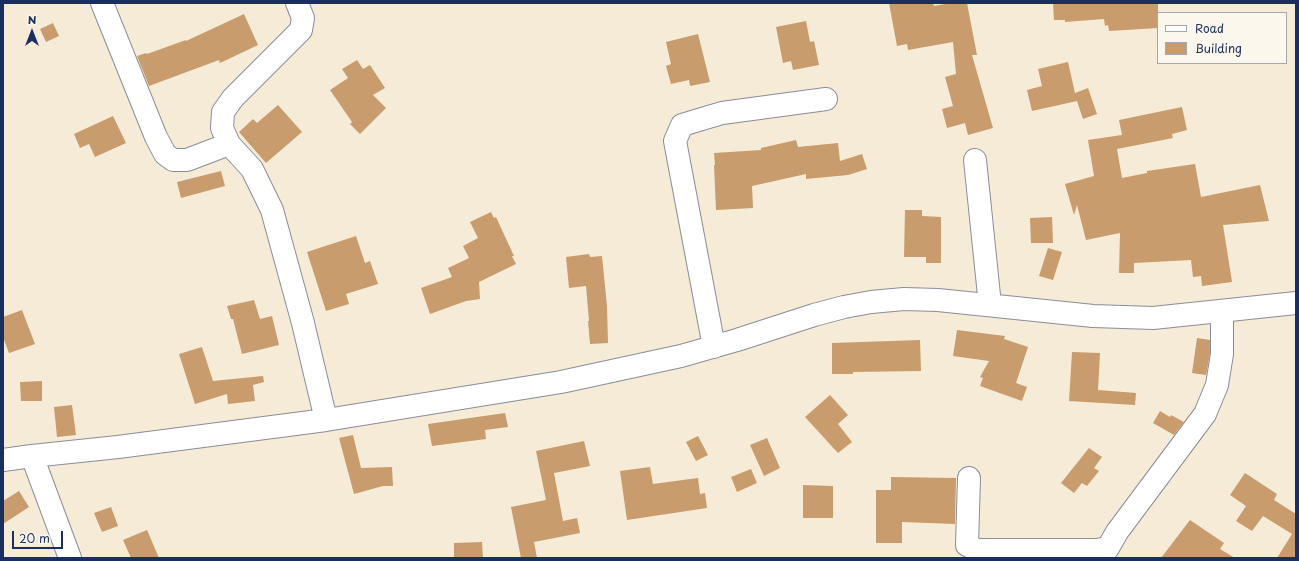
<!DOCTYPE html>
<style>
body{margin:0}
#map{position:relative;width:1299px;height:561px;overflow:hidden;background:#f6ebd7;font-family:"Playpen Sans",sans-serif}
canvas{display:block}
.frame{position:absolute;inset:0;border:4px solid #1b2f5e;pointer-events:none}
.legend{position:absolute;left:1157px;top:12px;width:130px;height:52px;box-sizing:border-box;background:#fbf7ec;border:1px solid #a1a7b3;margin:0;padding:5px 7px;list-style:none;font-size:12px;color:#1b2f5e}
.legend li{display:flex;align-items:center;gap:8px;height:20px}
.legend b{width:20px;border:1px solid #a1a7b3}
.north{position:absolute;left:12px;top:12px;width:40px;height:40px;-webkit-text-stroke:3px #fbf7ec;paint-order:stroke;rotate:0deg;font-size:11px;font-weight:700;line-height:16px;text-align:center;color:#1b2f5e}
.north::after{content:'';display:block;margin:auto;width:14px;height:18px;background:#1b2f5e;clip-path:polygon(50% 0,100% 100%,50% 72%,0 100%)}
.scale{position:absolute;left:12px;top:531px;width:51px;height:18px;box-sizing:border-box;border:2px solid #1b2f5e;border-top:0;padding-left:5px;font-size:12px;line-height:14px;white-space:nowrap;color:#1b2f5e;-webkit-text-stroke:3px #fbf7ec;paint-order:stroke}
</style>
<div id="map">
<canvas width="1299" height="561"></canvas>
<div class="frame"></div>
<ul class="legend">
<li><b style="height:5px;background:#fff"></b>Road</li>
<li><b style="height:11px;background:#c89c6c"></b>Building</li>
</ul>
<div class="north">N</div>
<div class="scale">20 m</div>
</div>
<script>
const c = document.querySelector('canvas').getContext('2d');
c.lineJoin = 'round';
function paint(path, color) {
  c.fillStyle = color;
  c.fill(path, 'evenodd');
}
function toPath(rows) {
  const path = new Path2D();
  for (const r of rows) {
    path.moveTo(r[0], r[1]);
    for (let i = 2; i < r.length; i += 2) path.lineTo(r[i], r[i + 1]);
  }
  return path;
}
function strokePath(path, color, width, dash) {
  c.strokeStyle = color;
  c.lineWidth = width;
  c.lineCap = dash ? 'butt' : 'round';
  c.setLineDash(dash || []);
  c.stroke(path);
}
paint(toPath([
 [889,3,933,3,934,6,951,3,967,3,977,55,972,55,993,128,968,135,965,123,947,128,942,109,953,106,945,77,956,74,953,42,908,50,907,44,897,46],
 [1053,3,1158,3,1158,28,1109,31,1108,25,1105,26,1104,19,1065,22,1065,20,1054,20],
 [244,14,258,45,220,63,219,60,149,86,137,56,146,53,147,54,186,40,186,41],
 [806,21,810,42,814,41,819,65,793,70,791,61,783,63,776,27],
 [53,23,59,36,46,42,40,29],
 [698,34,710,82,690,86,689,80,671,84,666,66,671,64,666,42],
 [357,60,363,69,370,65,385,88,373,95,386,108,360,134,350,124,352,122,330,90,348,78,342,69],
 [1068,62,1075,93,1088,88,1097,114,1083,119,1077,101,1032,111,1027,90,1042,86,1038,69],
 [278,105,302,132,266,163,239,132,253,119,257,123],
 [1182,107,1187,130,1172,134,1173,138,1117,149,1122,178,1147,173,1147,171,1195,164,1201,197,1260,185,1269,221,1223,225,1232,282,1202,286,1201,276,1193,277,1191,260,1134,263,1134,273,1119,273,1120,233,1086,240,1077,205,1074,215,1065,184,1094,176,1088,140,1122,135,1119,120],
 [113,116,126,143,95,157,89,144,80,148,74,134],
 [796,140,798,147,838,143,840,161,862,154,867,169,848,175,806,179,806,174,752,186,753,208,716,210,714,165,715,165,714,153,761,150,761,148],
 [221,171,225,186,181,198,177,182],
 [905,210,922,210,922,216,941,217,941,263,926,263,926,257,904,257],
 [491,212,494,218,496,217,514,256,512,256,516,264,479,282,480,299,466,301,430,314,421,288,452,277,448,268,469,258,463,246,478,238,470,222],
 [1052,217,1053,243,1031,243,1030,218],
 [356,236,365,263,370,261,378,284,346,294,349,304,326,311,307,252],
 [1048,248,1062,252,1053,280,1039,276],
 [589,254,590,257,602,256,607,306,608,343,590,344,588,321,589,321,586,286,569,288,566,257],
 [254,300,260,319,272,316,279,345,242,354,233,319,231,319,227,306],
 [22,310,35,344,9,353,3,337,3,317],
 [957,330,1005,336,1004,339,1028,347,1016,383,1027,387,1022,401,980,386,983,378,980,377,989,361,953,356],
 [1197,338,1210,340,1210,353,1206,375,1192,373],
 [920,340,921,371,853,372,853,374,832,374,832,343],
 [202,347,213,381,263,376,264,382,253,385,255,401,228,404,227,394,195,404,179,354],
 [1072,352,1100,353,1098,390,1136,393,1135,405,1069,401],
 [42,381,42,401,21,401,20,382],
 [830,395,848,415,838,424,852,442,838,453,805,417],
 [72,405,76,435,57,437,54,407],
 [1160,411,1170,417,1171,415,1184,422,1174,435,1153,423],
 [505,413,508,427,485,430,486,439,432,446,428,424],
 [353,435,361,468,392,467,393,486,383,486,354,494,339,438],
 [698,436,708,455,696,461,686,442],
 [767,438,780,468,764,476,750,445],
 [584,441,590,466,554,473,563,521,577,518,580,533,534,542,537,558,521,558,511,507,546,500,536,451],
 [1089,448,1102,457,1094,468,1099,471,1087,486,1082,483,1074,493,1061,483],
 [650,467,653,484,698,478,700,494,705,493,707,508,627,520,620,471],
 [751,469,757,483,737,492,731,477],
 [1245,473,1277,494,1274,500,1296,514,1296,558,1277,558,1292,534,1263,516,1252,531,1236,521,1246,506,1230,495],
 [891,477,956,478,955,524,902,522,902,543,876,543,876,490,891,490],
 [803,485,833,486,833,518,803,518],
 [19,491,29,507,3,524,3,501],
 [111,507,118,526,102,532,94,513],
 [1190,520,1224,543,1220,549,1235,558,1161,558],
 [147,530,159,558,131,558,123,540],
 [482,542,483,558,454,557,454,543]
]), '#c89c6c');
const minor = toPath([
 [102,3,156,137,165,154,173,160,187,160,229,144],
 [297,3,303,18,301,30,233,98,223,112,222,128,229,144,252,169,272,210,303,323,326,420],
 [975,160,990,305],
 [714,347,675,141,682,125,722,113,826,99],
 [32,456,70,558],
 [3,460,32,456,118,447,326,420,561,382,681,356,737,340,814,315,844,307,871,302,904,299,938,300,1093,316,1153,318,1296,303],
 [969,478,967,545,977,550,1096,550,1108,548,1117,532,1205,414,1217,385,1222,354,1222,311]
]);
strokePath(minor, '#888d9a', 24);
strokePath(minor, '#fff', 22);
</script>
